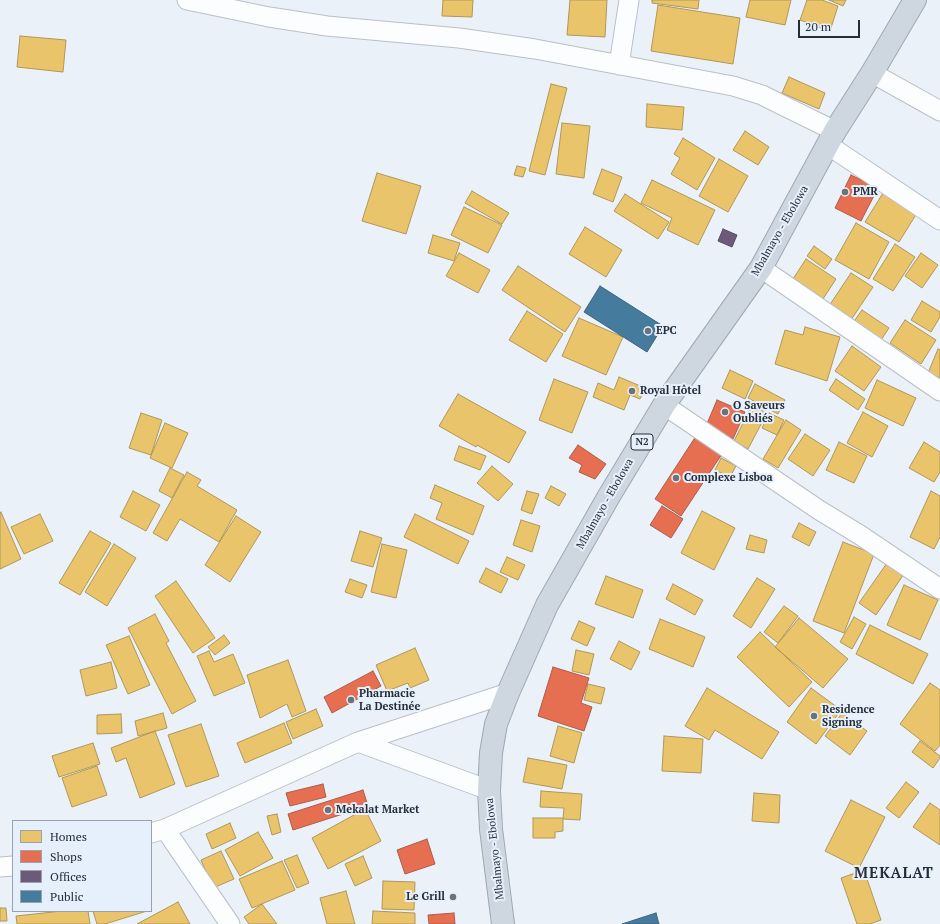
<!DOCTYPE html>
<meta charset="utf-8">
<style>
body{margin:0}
#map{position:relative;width:940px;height:924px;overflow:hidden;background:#ebf1f8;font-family:"PT Serif",serif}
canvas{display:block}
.legend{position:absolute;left:12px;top:820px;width:140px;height:92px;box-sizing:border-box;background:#e6f0fd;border:1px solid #9aa2ad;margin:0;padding:5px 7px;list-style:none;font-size:12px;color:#272d35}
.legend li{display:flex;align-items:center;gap:8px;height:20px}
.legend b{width:20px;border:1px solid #9aa2ad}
.scale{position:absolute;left:798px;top:20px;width:62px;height:18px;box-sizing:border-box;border:2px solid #272d35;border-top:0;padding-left:5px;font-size:12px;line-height:14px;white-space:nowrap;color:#272d35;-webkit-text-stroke:3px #e6f0fd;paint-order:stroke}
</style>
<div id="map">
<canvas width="940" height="924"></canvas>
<ul class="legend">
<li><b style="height:11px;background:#e9c46a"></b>Homes</li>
<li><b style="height:11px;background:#e76f51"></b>Shops</li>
<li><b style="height:11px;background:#6d597a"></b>Offices</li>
<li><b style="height:11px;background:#457b9d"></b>Public</li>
</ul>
<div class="scale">20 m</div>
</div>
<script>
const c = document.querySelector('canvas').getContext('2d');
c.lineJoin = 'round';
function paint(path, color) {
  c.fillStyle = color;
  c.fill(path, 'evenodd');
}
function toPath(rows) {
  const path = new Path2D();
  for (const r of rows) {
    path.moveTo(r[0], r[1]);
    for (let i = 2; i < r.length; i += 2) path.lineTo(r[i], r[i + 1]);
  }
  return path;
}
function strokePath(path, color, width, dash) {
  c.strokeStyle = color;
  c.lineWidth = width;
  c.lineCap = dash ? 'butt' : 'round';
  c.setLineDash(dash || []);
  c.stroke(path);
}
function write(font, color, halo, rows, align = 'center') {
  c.font = font + ' "PT Serif",serif';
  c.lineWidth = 4;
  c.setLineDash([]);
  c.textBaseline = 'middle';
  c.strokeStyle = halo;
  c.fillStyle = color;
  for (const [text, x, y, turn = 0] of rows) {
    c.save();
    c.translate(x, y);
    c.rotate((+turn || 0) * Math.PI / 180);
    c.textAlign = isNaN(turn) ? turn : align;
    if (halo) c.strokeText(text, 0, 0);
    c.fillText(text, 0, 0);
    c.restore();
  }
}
const homes = toPath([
 [443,0,473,0,472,17,442,16,443,0],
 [570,0,607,0,605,37,567,35,570,0],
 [652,0,699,0,698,9,652,3,652,0],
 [750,0,791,0,785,25,746,17,750,0],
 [807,0,822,0,838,6,830,31,800,20,807,0],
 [829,0,846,0,843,6,829,0],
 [658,5,740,18,733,64,651,51,658,5],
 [20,36,66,40,63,72,17,67,20,36],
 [789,77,825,93,819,109,782,93,789,77],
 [551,84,567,88,545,175,529,171,551,84],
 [647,104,684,107,682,130,646,127,647,104],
 [562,123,590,126,584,178,556,174,562,123],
 [745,131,769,147,758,165,733,150,745,131],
 [683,138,715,158,697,190,671,174,680,158,674,154,683,138],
 [719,159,748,176,728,212,699,196,719,159],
 [517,166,526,168,523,177,514,175,517,166],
 [602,169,622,177,613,202,593,194,602,169],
 [377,173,421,186,406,234,362,221,377,173],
 [652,180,715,210,698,245,667,230,672,218,641,203,652,180],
 [472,191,509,213,502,224,465,203,472,191],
 [883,193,917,213,899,242,865,222,883,193],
 [625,194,669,222,658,239,614,211,625,194],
 [464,207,502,225,488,253,451,235,464,207],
 [856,223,889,242,869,279,835,260,856,223],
 [585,227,622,250,606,277,569,254,585,227],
 [433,235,460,243,454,261,428,253,433,235],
 [895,244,915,257,893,291,873,279,895,244],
 [814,246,832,259,825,269,807,256,814,246],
 [459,253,490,270,478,293,446,276,459,253],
 [921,253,938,265,922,288,905,276,921,253],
 [806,259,836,279,821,302,791,282,806,259],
 [518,266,581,307,565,332,502,290,518,266],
 [851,273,873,287,849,323,827,309,851,273],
 [922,301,940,312,940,317,931,332,911,320,922,301],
 [862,310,889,328,877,346,850,327,862,310],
 [527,311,563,334,546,362,509,340,527,311],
 [579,318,623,337,606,375,562,356,579,318],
 [905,320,936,340,921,364,890,343,905,320],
 [805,327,840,337,827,381,775,364,785,330,803,335,805,327],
 [852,346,881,367,864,391,835,371,852,346],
 [938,349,940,350,940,378,928,373,938,349],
 [730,370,753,381,745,399,722,388,730,370],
 [619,377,645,388,640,399,630,395,624,410,593,397,598,383,614,390,619,377],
 [554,379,588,392,572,433,539,420,554,379],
 [836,379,865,399,858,410,829,390,836,379],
 [877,380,916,398,903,426,865,408,877,380],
 [755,384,785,400,778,414,748,398,755,384],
 [458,394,526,432,509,463,477,445,476,447,439,426,458,394],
 [752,405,767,413,748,449,734,441,752,405],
 [863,412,888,426,872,457,847,443,863,412],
 [141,413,162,420,151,455,129,448,141,413],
 [769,413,784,420,777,435,762,428,769,413],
 [786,420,801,430,778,468,763,459,786,420],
 [165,423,188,433,172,468,150,458,165,423],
 [805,434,830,450,813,476,788,459,805,434],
 [839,442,867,456,854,483,826,470,839,442],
 [924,442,940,452,940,472,934,482,909,468,924,442],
 [459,446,486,456,480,470,454,460,459,446],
 [721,458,736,466,730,477,715,470,721,458],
 [492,466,513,484,498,501,477,483,492,466],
 [170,468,184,475,172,498,159,491,170,468],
 [187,472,201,480,197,486,237,510,219,542,180,519,167,541,153,533,187,472],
 [435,485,484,506,473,535,436,519,442,503,430,498,435,485],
 [551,486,566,494,559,506,545,498,551,486],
 [133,491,160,505,146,531,120,517,133,491],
 [527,491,539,494,532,514,521,510,527,491],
 [931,491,940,496,940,537,934,549,910,537,931,491],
 [702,511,735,528,714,570,681,553,702,511],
 [1,512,21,559,0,569,0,513,1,512],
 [40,514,53,541,24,554,11,527,40,514],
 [415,514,469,541,458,564,404,537,415,514],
 [236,516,261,532,230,582,205,565,236,516],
 [521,520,540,526,532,552,513,545,521,520],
 [799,523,816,532,809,546,792,537,799,523],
 [90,531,111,543,80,595,59,583,90,531],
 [360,531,382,538,373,567,351,561,360,531],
 [750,535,767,540,764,553,746,549,750,535],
 [843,542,874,554,844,633,813,621,843,542],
 [114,544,136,558,107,606,85,592,114,544],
 [382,544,407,550,396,598,371,592,382,544],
 [507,557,525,565,518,580,500,572,507,557],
 [887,563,904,574,876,615,859,603,887,563],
 [486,568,508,579,501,593,479,582,486,568],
 [606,576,643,590,633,618,595,604,606,576],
 [757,578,775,589,751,628,733,616,757,578],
 [350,579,367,585,362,598,345,592,350,579],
 [176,581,215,638,193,653,155,596,176,581],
 [673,584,703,600,695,615,666,599,673,584],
 [904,585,938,600,920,640,887,625,904,585],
 [784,606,798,616,778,643,764,632,784,606],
 [155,614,169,641,166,643,196,701,172,714,128,628,155,614],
 [854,617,866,624,852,649,840,642,854,617],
 [799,618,848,659,823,688,775,647,799,618],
 [660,619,705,637,693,667,649,649,660,619],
 [579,621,595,628,587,646,571,639,579,621],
 [870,625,928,654,913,684,856,654,870,625],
 [760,632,812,682,789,707,737,657,760,632],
 [224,635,230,643,215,655,208,647,224,635],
 [129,636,150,685,128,694,106,645,129,636],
 [619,641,640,652,631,670,610,659,619,641],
 [415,648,429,680,410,688,408,683,387,691,376,665,415,648],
 [576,650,594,654,589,675,572,671,576,650],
 [209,651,214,662,233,654,245,683,214,696,197,656,209,651],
 [288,660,306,711,292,717,287,704,260,718,247,675,288,660],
 [111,662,117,688,86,696,80,670,111,662],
 [930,683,940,690,940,745,935,751,900,724,930,683],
 [588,684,605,688,601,704,584,700,588,684],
 [707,688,779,732,762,759,715,730,709,740,685,726,707,688],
 [811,688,841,710,816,744,787,722,811,688],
 [316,709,323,726,293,739,286,722,316,709],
 [163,713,167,728,138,736,135,721,163,713],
 [842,713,867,731,850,755,825,736,842,713],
 [121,714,122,733,97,734,97,715,121,714],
 [284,723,292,743,245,763,237,743,284,723],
 [201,724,219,776,186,787,168,735,201,724],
 [558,726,582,733,574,763,550,756,558,726],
 [155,731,175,784,140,798,126,758,116,762,111,748,155,731],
 [664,736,703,739,701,773,662,771,664,736],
 [920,741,940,756,940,758,933,768,912,752,920,741],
 [93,743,100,764,59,777,52,756,93,743],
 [528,758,567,765,562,789,523,782,528,758],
 [97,766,107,795,72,807,62,778,97,766],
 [906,782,919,792,899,818,886,808,906,782],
 [541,791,582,794,580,820,563,819,564,808,540,807,541,791],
 [754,793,780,795,779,823,752,821,754,793],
 [851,800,885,817,859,868,825,851,851,800],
 [930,803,940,810,940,845,913,827,930,803],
 [365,809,381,841,328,869,312,838,365,809],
 [277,814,281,832,272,835,267,816,277,814],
 [533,818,563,818,563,831,555,832,555,838,533,838,533,818],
 [230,823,236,838,212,849,206,834,230,823],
 [258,832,273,858,240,876,225,850,258,832],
 [221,851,234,879,213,888,201,860,221,851],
 [297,855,309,883,297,888,284,860,297,855],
 [363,856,372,878,355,886,345,864,363,856],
 [282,861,295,890,252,908,239,879,282,861],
 [864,870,881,920,870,924,857,924,841,878,864,870],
 [383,881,415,882,414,910,382,909,383,881],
 [346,891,355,924,327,924,320,898,346,891],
 [178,902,190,924,137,924,178,902],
 [262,904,277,924,249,924,244,917,262,904],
 [0,908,6,908,7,921,0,921,0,908],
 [62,911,88,911,90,924,17,924,16,916,62,911],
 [93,911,147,911,105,924,97,924,93,911],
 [373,911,415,913,415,924,372,924,373,911]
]);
paint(homes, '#e9c46a');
strokePath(homes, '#af975a', 1);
const shops = toPath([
 [851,175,878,188,861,221,835,208,851,175],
 [717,400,745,412,733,439,706,426,717,400],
 [696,436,722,454,681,516,655,499,696,436],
 [578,445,606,464,595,479,579,472,582,465,569,458,578,445],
 [662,506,683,519,671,538,650,525,662,506],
 [553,667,589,678,581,703,592,707,584,731,538,716,553,667],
 [373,671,381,686,332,713,324,697,373,671],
 [323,784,326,797,290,806,286,793,323,784],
 [363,790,368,806,293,830,288,814,363,790],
 [427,839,435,864,405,874,397,850,427,839],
 [454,913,455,924,429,924,428,915,454,913]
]);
paint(shops, '#e76f51');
strokePath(shops, '#ad5b49', 1);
const offices = toPath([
 [723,229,737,235,732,247,718,241,723,229]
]);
paint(offices, '#6d597a');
strokePath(offices, '#584c65', 1);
const public = toPath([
 [600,286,663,326,647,352,584,312,600,286],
 [656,913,659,924,622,924,656,913]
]);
paint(public, '#457b9d');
strokePath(public, '#3c647e', 1);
const street = toPath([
 [187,0,269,17,327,26,459,38,535,49,733,86,762,95,786,107,835,131],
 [619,65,629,0],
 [872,73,940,111],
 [828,145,940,220],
 [761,268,940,391],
 [664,405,819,510,860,535,940,589],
 [358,742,489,790],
 [165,829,230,924],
 [151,833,165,829,358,742,508,693],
 [0,867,13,866]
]);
const highway = toPath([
 [503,924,491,829,489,790,491,753,496,724,508,693,547,605,609,496,664,405,761,268,835,131,872,73,915,0]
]);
strokePath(street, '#bac0c6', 21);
strokePath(highway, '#9da8b5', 24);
strokePath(street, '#fcfdfe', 19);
strokePath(highway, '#ced7e0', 22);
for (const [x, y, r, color] of [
 [845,192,4,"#6c7279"],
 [648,331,4,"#6c7279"],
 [632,391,4,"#6c7279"],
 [725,412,4,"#6c7279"],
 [676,478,4,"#6c7279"],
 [351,700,4,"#6c7279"],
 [814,716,4,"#6c7279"],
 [328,810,4,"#6c7279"],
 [453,897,4,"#6c7279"]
]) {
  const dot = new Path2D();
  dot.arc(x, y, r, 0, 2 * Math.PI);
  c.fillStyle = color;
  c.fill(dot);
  strokePath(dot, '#e6f0fd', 1.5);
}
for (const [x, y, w] of [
 [642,442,22]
]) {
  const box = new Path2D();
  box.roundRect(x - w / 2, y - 8, w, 16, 3);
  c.fillStyle = '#e6f0fd';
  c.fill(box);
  strokePath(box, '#272d35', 1);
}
write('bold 10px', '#272d35', null, [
 ["N2",642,442]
]);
write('bold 11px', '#272d35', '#e6f0fd', [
 ["PMR",853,192],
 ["EPC",656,331],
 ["Royal Hôtel",640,391],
 ["O Saveurs",733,406],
 ["Oubliés",733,419],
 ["Complexe Lisboa",684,478],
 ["Pharmacie",359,694],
 ["La Destinée",359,707],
 ["Residence",822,710],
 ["Signing",822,723],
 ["Mekalat Market",336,810],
 ["Le Grill",445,897,"right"]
], 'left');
write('11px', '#272d35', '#e6f0fd', [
 ["Mbalmayo - Ebolowa",780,231,-60],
 ["Mbalmayo - Ebolowa",605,504,-60],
 ["Mbalmayo - Ebolowa",495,849,-96]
]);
c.letterSpacing = '1px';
write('bold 15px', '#272d35', '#e6f0fd', [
 ["MEKALAT",894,874]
]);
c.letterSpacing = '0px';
</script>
